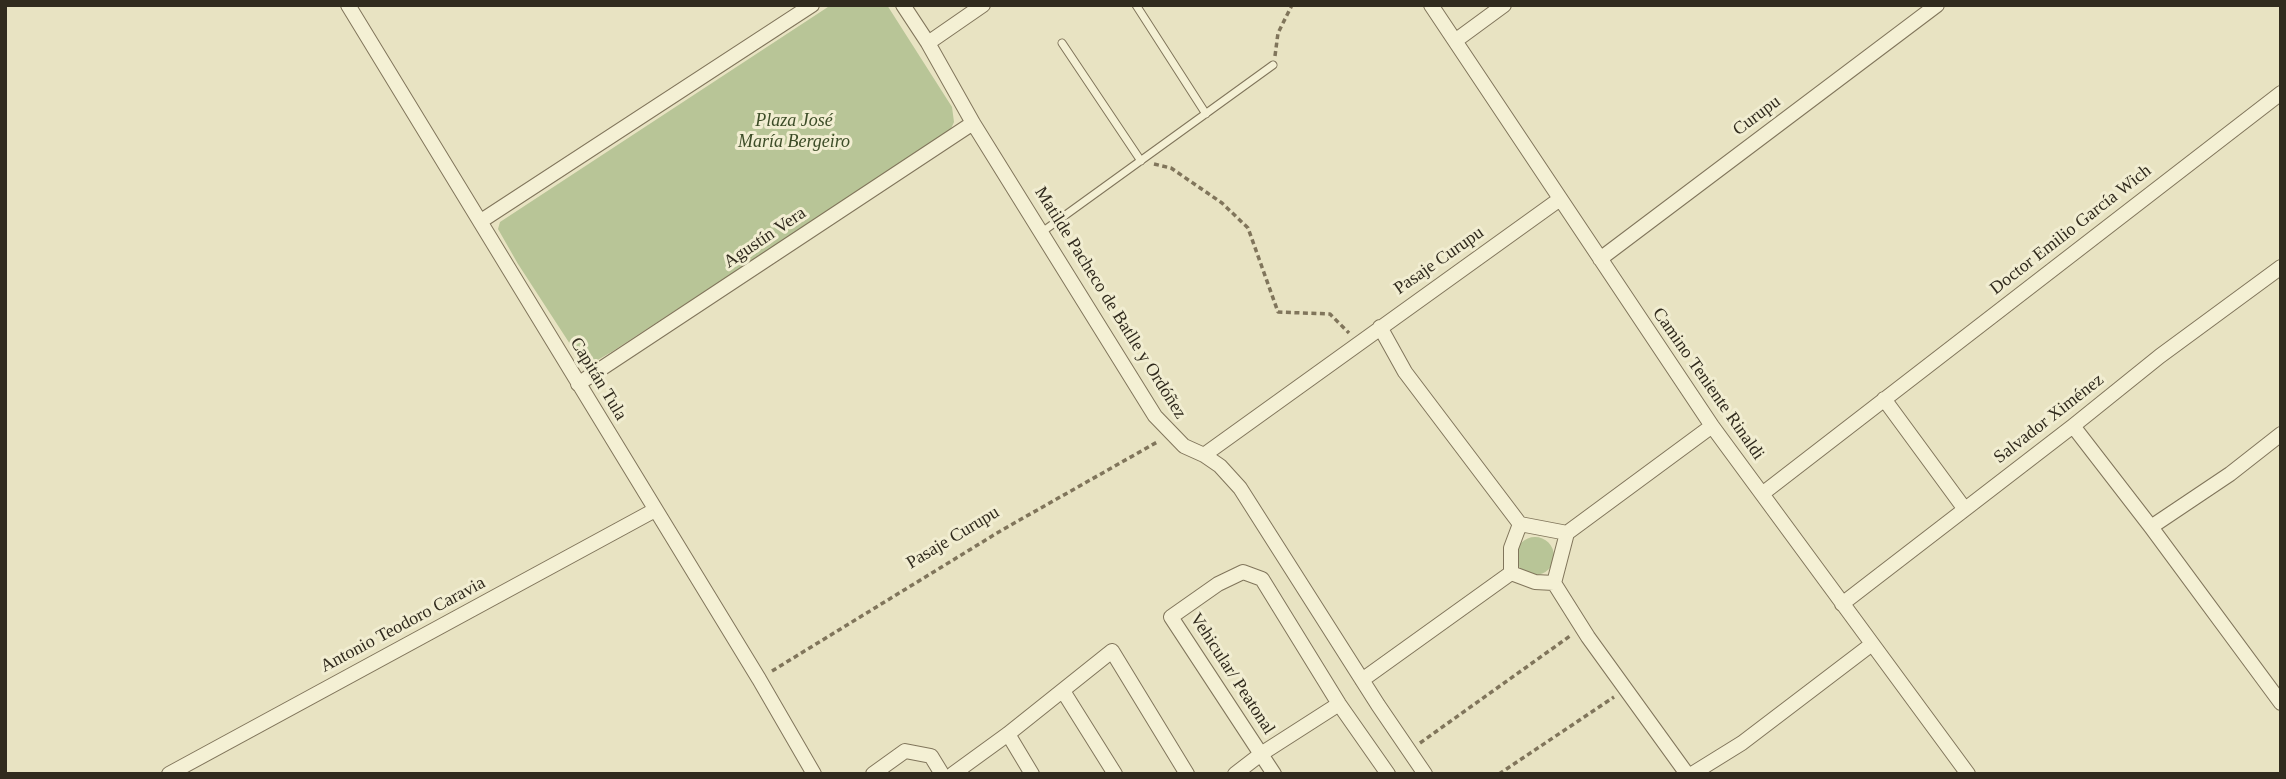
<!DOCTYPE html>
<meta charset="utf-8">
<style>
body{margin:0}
#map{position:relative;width:2286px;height:779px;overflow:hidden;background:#e8e3c2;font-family:Georgia,serif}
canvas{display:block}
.frame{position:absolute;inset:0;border:7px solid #312b1e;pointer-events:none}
</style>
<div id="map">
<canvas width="2286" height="779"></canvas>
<div class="frame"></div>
</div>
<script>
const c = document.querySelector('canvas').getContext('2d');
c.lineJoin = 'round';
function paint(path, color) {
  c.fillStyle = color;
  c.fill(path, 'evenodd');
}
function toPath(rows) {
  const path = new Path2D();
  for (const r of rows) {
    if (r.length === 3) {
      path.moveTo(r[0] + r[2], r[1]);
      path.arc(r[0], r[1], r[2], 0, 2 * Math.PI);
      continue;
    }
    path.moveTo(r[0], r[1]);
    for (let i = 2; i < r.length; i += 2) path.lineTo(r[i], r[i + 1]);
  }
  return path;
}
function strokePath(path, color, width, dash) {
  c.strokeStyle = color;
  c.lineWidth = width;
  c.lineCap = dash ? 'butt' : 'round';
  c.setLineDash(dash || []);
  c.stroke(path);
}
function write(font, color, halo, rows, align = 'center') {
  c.font = font + ' Georgia,serif';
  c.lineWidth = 6;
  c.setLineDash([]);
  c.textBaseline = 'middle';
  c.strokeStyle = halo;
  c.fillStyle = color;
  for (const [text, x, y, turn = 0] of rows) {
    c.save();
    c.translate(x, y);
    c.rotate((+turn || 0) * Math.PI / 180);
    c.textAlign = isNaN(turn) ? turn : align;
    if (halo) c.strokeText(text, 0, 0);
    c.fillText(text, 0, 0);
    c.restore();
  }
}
paint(toPath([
 [831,5,887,5,952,107,954,122,950,131,613,351,596,361,583,364,518,264,498,229,500,222],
 [1535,556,19]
]), '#b8c597');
const service = toPath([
 [1136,5,1206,114],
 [1062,43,1141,161],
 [1042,232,1273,65]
]);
const minor = toPath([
 [348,5,759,679,814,774],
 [903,5,928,43,973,123,1155,416,1184,446,1204,455,1220,466,1240,488,1378,705,1425,774],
 [1431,5,1712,426,1968,774],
 [1455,41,1504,5],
 [928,43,983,5],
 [481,221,812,5],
 [1600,259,1937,5],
 [1380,327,1405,372,1520,524,1511,548,1511,573,1535,582,1554,583,1588,637,1687,774],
 [578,384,973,123],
 [1884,399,1964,508],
 [2073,426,2151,527,2281,703],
 [1204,455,1560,199],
 [1762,494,2281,93],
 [1520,524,1567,533,1712,426],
 [2151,527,2230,474,2281,434],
 [1554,583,1567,533],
 [1842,604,2073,426,2160,356,2281,267],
 [1362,680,1511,573],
 [1063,691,1115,774],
 [1008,734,1032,774],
 [169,774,655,510],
 [873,774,905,751,931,756,942,774],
 [953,774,1008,734,1112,651,1187,774],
 [1235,774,1261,754,1339,704],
 [1274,774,1171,617,1218,584,1243,572,1262,579,1339,704,1388,774],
 [1692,774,1742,743,1872,644]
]);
strokePath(service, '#80755b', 9);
strokePath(minor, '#80755b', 16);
strokePath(toPath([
 [1275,56,1278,33,1292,5],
 [1154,164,1171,168,1222,203,1248,228,1278,312,1330,314,1349,333],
 [772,671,1002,530,1159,441],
 [1420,743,1570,636],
 [1499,774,1614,697]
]), '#80755b', 3.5, [5, 3.5]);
strokePath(service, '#f4f0d4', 7);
strokePath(minor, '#f4f0d4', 14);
write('18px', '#312b1e', '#f1edd1', [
 ["Curupu",1757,116,-37],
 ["Doctor Emilio García Wich",2071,230,-38],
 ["Agustín Vera",765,238,-34],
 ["Pasaje Curupu",1439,261,-35],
 ["Matilde Pacheco de Batlle y Ordóñez",1110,303,58],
 ["Capitán Tula",598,379,59],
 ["Camino Teniente Rinaldi",1708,384,55],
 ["Salvador Ximénez",2049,419,-38],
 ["Pasaje Curupu",953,538,-31],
 ["Antonio Teodoro Caravia",403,625,-28],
 ["Vehicular/ Peatonal",1232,674,57]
]);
write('italic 18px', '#3c4c27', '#f1edd1', [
 ["Plaza José",794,121],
 ["María Bergeiro",794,142]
]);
</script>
